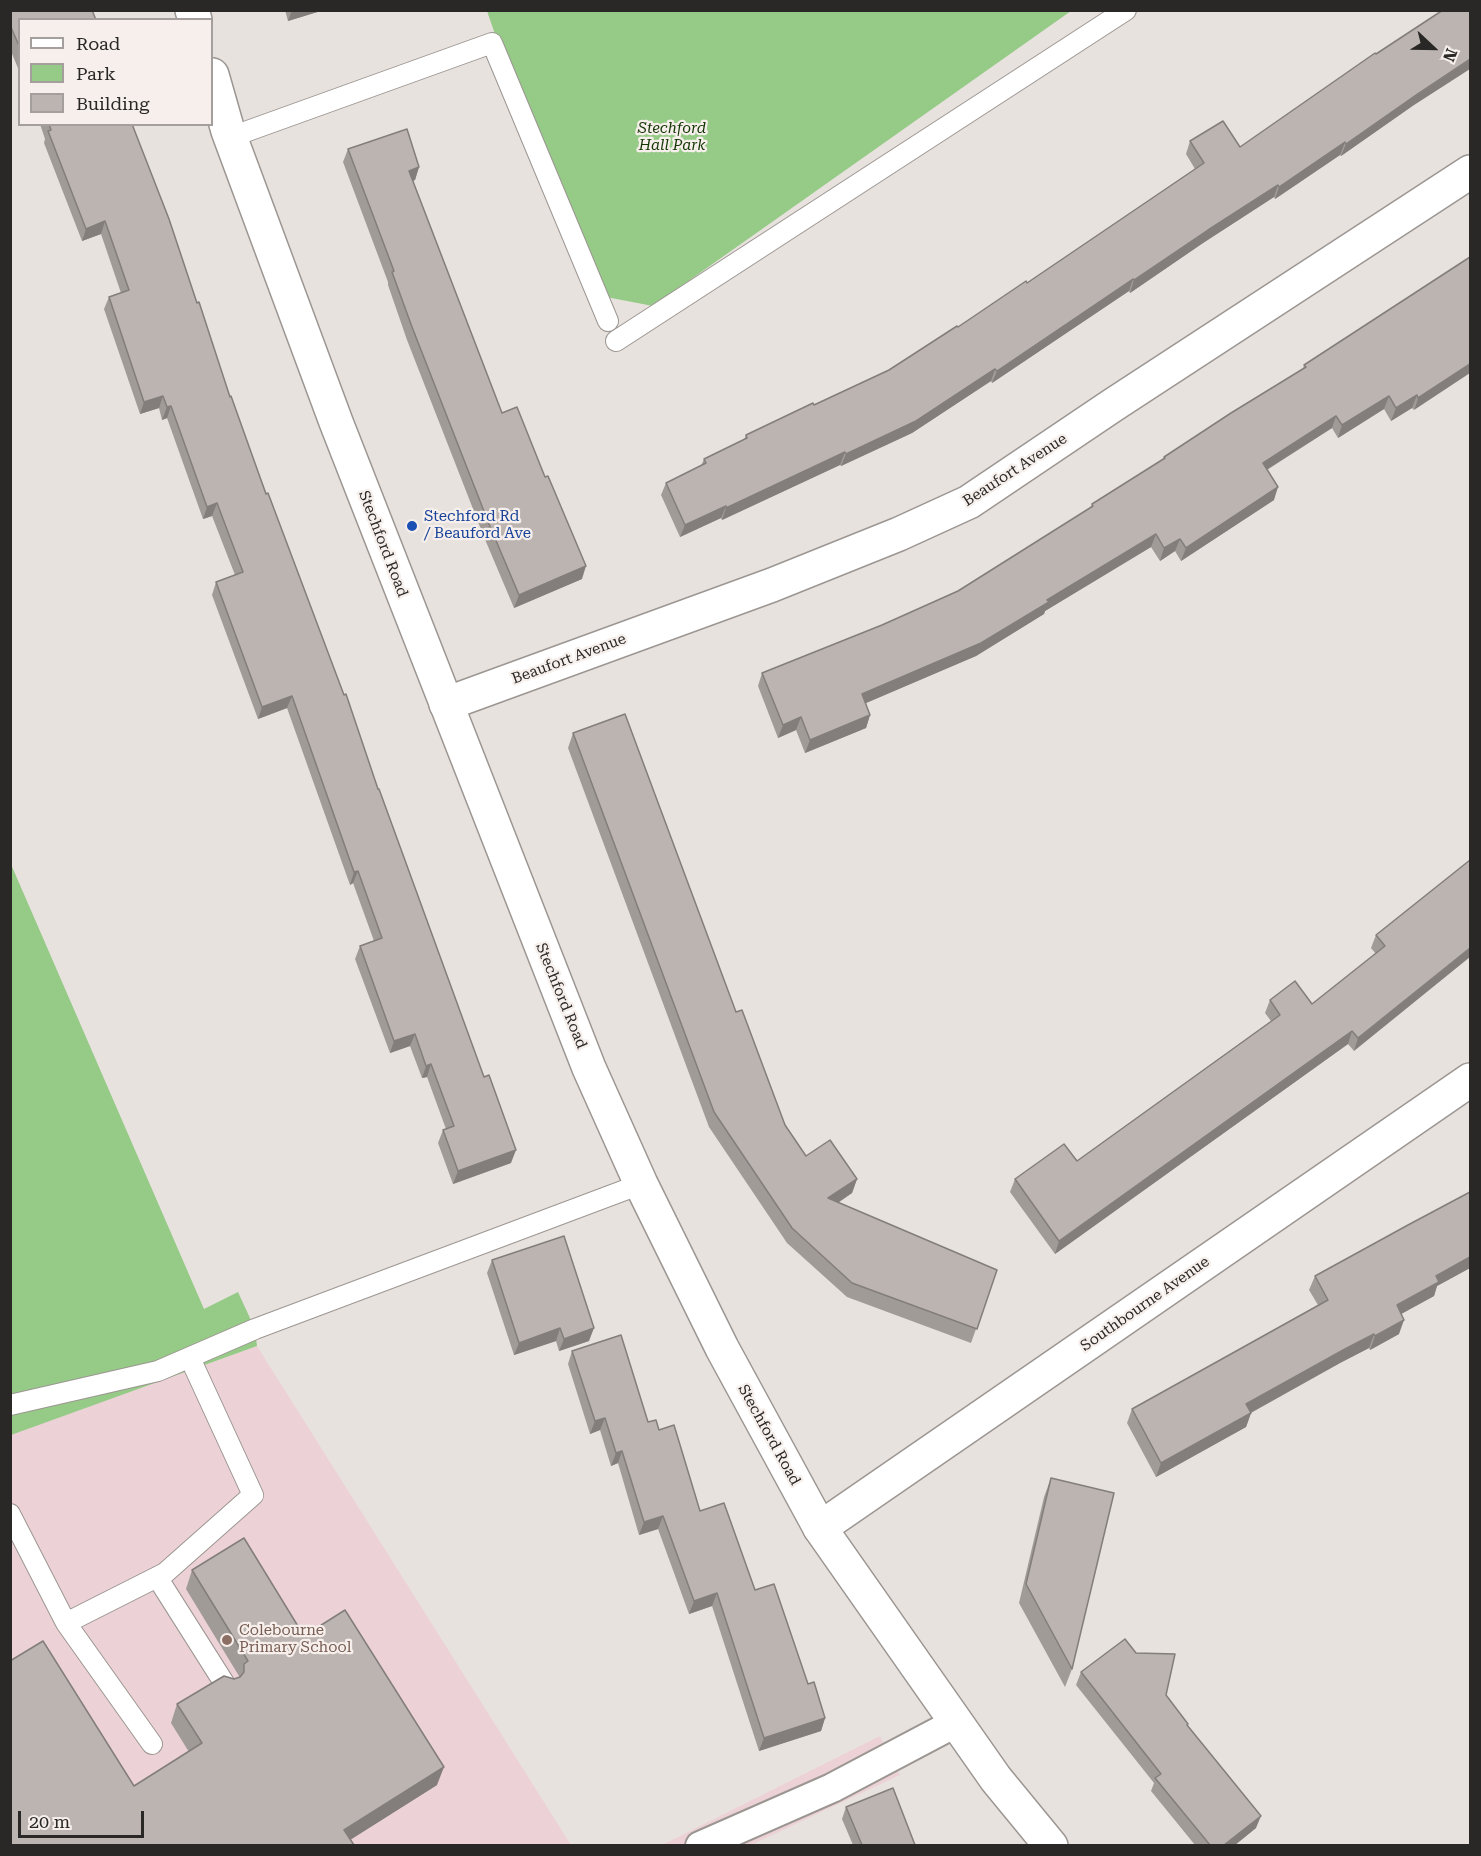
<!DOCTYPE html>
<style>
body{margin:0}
#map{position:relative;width:1481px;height:1856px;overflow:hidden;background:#e8e2de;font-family:"Roboto Serif",serif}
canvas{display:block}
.frame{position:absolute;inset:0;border:12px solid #2a2826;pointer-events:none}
.legend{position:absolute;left:18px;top:18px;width:195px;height:108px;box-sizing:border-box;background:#f6efeb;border:2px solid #a49f9c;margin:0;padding:8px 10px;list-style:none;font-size:18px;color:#2a2826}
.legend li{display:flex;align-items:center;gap:12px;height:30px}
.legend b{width:30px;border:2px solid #a49f9c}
.north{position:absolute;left:1403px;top:18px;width:60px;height:60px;-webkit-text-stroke:4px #f6efeb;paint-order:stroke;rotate:112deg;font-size:16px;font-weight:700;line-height:24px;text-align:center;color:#2a2826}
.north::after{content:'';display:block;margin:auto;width:21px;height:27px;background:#2a2826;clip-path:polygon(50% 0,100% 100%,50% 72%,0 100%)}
.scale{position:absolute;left:18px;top:1811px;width:126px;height:27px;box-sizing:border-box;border:3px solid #2a2826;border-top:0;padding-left:8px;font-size:18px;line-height:21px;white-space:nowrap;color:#2a2826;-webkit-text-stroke:4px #f6efeb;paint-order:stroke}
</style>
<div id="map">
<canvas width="1481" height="1856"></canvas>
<div class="frame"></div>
<ul class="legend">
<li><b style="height:8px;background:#fff"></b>Road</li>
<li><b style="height:16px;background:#96ca87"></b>Park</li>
<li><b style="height:16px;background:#bbb4b0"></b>Building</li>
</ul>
<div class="north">N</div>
<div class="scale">20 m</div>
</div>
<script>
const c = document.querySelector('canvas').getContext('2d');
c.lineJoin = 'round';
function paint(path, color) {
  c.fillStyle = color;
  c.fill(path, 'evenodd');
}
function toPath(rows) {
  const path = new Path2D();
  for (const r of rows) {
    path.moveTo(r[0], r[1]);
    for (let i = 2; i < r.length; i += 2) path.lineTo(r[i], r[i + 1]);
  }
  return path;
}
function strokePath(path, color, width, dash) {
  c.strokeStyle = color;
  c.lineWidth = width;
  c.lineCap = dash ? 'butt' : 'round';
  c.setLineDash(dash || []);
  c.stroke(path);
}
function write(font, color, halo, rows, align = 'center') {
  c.font = font + ' "Roboto Serif",serif';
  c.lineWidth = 4.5;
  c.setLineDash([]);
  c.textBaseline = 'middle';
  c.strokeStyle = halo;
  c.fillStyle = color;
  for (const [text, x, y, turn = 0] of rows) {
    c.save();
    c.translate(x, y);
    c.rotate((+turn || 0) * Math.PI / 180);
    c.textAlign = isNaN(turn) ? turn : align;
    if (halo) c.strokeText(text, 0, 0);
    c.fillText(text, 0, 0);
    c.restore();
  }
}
paint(toPath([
 [257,1346,571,1845,11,1845,10,1435],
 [880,1736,900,1775,751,1845,660,1846]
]), '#ecd2d6');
paint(toPath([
 [487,11,1071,11,653,306,601,296,506,66],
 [10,862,204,1309,238,1292,255,1329,257,1346,11,1435]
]), '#96ca87');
const service = toPath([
 [231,137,492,43,608,321],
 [616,341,1126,10],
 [10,1405,158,1371,255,1329,641,1184],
 [10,1514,66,1623,165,1573,253,1495,190,1358],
 [157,1577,226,1686],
 [66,1623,152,1744]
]);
const pedestrian = toPath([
 [700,1846,832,1788,957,1722]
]);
const minor = toPath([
 [446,704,772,585,899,534,969,502,1113,405,1470,172],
 [820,1528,1470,1080]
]);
const secondary = toPath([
 [192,10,195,20],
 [212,75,228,131,336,422,589,1068,641,1184,722,1348,820,1528,996,1779,1051,1846]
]);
strokePath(service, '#9c9692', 22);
strokePath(pedestrian, '#9c9692', 32);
strokePath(minor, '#9c9692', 36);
strokePath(secondary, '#9c9692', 36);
strokePath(service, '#fff', 20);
strokePath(pedestrian, '#fff', 28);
strokePath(minor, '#fff', 33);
strokePath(secondary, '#fff', 33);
paint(toPath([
 [10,10,20,20,20,73,10,49],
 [285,10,324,10,288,21],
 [1438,10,1470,10,1411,107,1341,156,1340,155,1275,199,1274,197,1203,243,1130,293,1129,291,992,383,991,381,912,433,841,466,840,465,722,520,721,518,680,537,661,495,666,483,701,466,704,459,744,440,746,435,814,405,889,370,1027,283,1195,169,1186,154,1190,141,1240,147,1376,54,1439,13],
 [40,124,132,124,230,397,378,789,511,1163,453,1184,438,1143,443,1130,446,1129,427,1077,422,1078,410,1046,390,1053,355,959,360,946,374,941,353,883,350,885,287,708,258,719,212,595,216,582,235,575,212,516,203,519,167,418,162,420,159,408,140,414,104,309,109,297,121,293,101,234,82,241,44,143,45,139],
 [348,149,419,167,415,180,413,181,502,413,582,579,514,608,484,537,407,340,388,285,388,282,343,162],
 [1470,257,1414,410,1412,408,1391,421,1384,409,1338,438,1332,428,1267,470,1274,500,1181,561,1175,551,1160,561,1151,547,1045,611,1044,614,976,656,865,703,870,715,866,728,805,753,796,730,778,738,758,686,762,673,882,625,958,591,1090,508,1092,504,1163,459,1164,457,1303,369,1304,365],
 [573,733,736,1012,785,1125,806,1156,857,1179,852,1193,838,1203,997,1270,971,1343,847,1297,787,1243,709,1127,568,748],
 [1470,860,1354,1051,1348,1044,1055,1254,1010,1192,1015,1179,1077,1161,1271,1021,1265,1013,1270,1000,1312,1004,1376,954,1371,948,1376,935],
 [1470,1192,1470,1268,1437,1286,1434,1296,1401,1314,1399,1334,1370,1350,1369,1348,1340,1363,1251,1413,1246,1427,1156,1477,1127,1423,1132,1409,1318,1305,1309,1290,1315,1276],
 [492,1260,589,1341,559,1351,556,1341,514,1355,487,1273],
 [572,1351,648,1422,659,1430,700,1511,755,1590,808,1684,825,1718,821,1731,759,1751,712,1606,689,1614,658,1529,639,1535,618,1463,611,1466,600,1430,590,1434,568,1364],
 [1051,1478,1072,1669,1065,1687,1019,1603,1044,1497],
 [192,1570,304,1636,437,1785,350,1840,134,1786,189,1752,171,1723,177,1704,239,1677,239,1676,186,1589],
 [1081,1672,1166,1695,1256,1828,1235,1845,1195,1845,1151,1791,1154,1783,1076,1685],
 [846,1807,915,1845,853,1845,842,1819]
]), '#a19b97');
paint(toPath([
 [292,10,324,10,288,21],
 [1470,59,1470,69,1411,107,1341,156,1346,144,1416,95],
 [1345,142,1340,155,1275,199,1279,187],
 [419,167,415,180,405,183,409,171],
 [1278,185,1274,197,1203,243,1130,293,1134,280,1208,230],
 [105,221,101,234,82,241,86,229],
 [1133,279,1129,291,992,383,997,371],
 [1470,364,1470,373,1414,410,1418,398],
 [995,369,991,381,912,433,841,466,846,454],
 [1417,395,1412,408,1391,421,1396,408],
 [163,396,159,408,140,414,144,402],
 [1389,396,1384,409,1338,438,1342,425],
 [171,406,167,418,162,420,167,407],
 [1336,416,1332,428,1258,475,1263,463],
 [845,452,840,465,722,520,726,508],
 [1278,487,1274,500,1181,561,1186,548],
 [217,503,212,516,203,519,207,507],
 [726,506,721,518,680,537,685,525],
 [1156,534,1151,547,1045,611,1044,614,976,656,857,707,862,694,1047,600],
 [1180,539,1175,551,1160,561,1164,548],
 [586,566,582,579,514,608,519,595],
 [292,696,287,708,258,719,262,707],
 [870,715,866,728,805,753,810,740],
 [801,717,796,730,778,738,783,725],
 [358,871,353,883,350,885,354,872],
 [1470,948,1470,957,1354,1051,1358,1038],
 [1352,1031,1348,1044,1055,1254,1059,1241],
 [415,1034,410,1046,390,1053,394,1041],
 [431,1064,427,1077,422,1078,426,1066],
 [516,1150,511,1163,453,1184,458,1171],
 [857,1179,852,1193,822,1213,828,1198],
 [1470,1257,1470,1268,1437,1286,1434,1296,1392,1319,1397,1305,1436,1276],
 [1404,1320,1399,1334,1370,1350,1375,1336],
 [560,1328,556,1341,514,1355,519,1343],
 [594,1328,589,1341,559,1351,564,1339],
 [1374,1334,1369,1348,1340,1363,1241,1418,1246,1404,1345,1349],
 [1251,1413,1246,1427,1156,1477,1161,1463],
 [605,1418,600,1430,590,1434,595,1421],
 [622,1451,618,1463,611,1466,616,1453],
 [663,1516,658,1529,639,1535,644,1522],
 [717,1593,712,1606,689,1614,694,1601],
 [825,1718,821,1731,759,1751,764,1738],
 [444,1767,437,1785,342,1845,344,1830],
 [1261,1816,1256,1828,1235,1845,1224,1845]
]), '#837e7b');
const building = toPath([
 [10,10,92,10,96,20,20,20,20,48,10,25,10,10],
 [1443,10,1470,10,1470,59,1416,95,1346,144,1345,142,1279,187,1278,185,1208,230,1134,280,1133,279,997,371,995,369,916,421,846,454,845,452,726,508,726,506,685,525,666,483,706,463,704,459,747,438,746,435,813,403,814,405,889,370,957,326,958,327,1026,281,1027,283,1204,163,1190,141,1223,121,1240,147,1375,53,1376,54,1443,10],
 [49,124,132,124,169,219,197,303,199,302,230,397,231,396,266,494,268,493,344,695,346,694,378,789,379,789,484,1077,489,1075,516,1150,458,1171,443,1130,454,1126,431,1064,426,1066,415,1034,394,1041,360,946,382,938,358,871,354,872,292,696,262,707,216,582,243,572,217,503,207,507,171,406,167,407,163,396,144,402,109,297,129,290,105,221,86,229,48,131,51,130,49,124],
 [407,129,419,167,409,171,502,413,517,407,545,477,548,476,586,566,519,595,489,524,412,327,392,272,394,271,348,149,407,129],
 [1470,257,1470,364,1418,398,1417,395,1396,408,1389,396,1342,425,1336,416,1263,463,1278,487,1186,548,1180,539,1164,548,1156,534,1047,600,1049,602,981,643,862,694,870,715,810,740,801,717,783,725,762,673,882,625,958,591,1093,506,1092,504,1165,458,1164,457,1231,413,1306,367,1304,365,1470,257],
 [625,714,736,1012,742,1010,785,1125,806,1156,830,1140,857,1179,828,1198,997,1270,977,1329,852,1283,792,1228,714,1112,573,733,625,714],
 [1470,860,1470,948,1358,1038,1352,1031,1059,1241,1015,1179,1064,1144,1077,1161,1280,1015,1270,1000,1295,981,1312,1004,1385,946,1376,935,1470,860],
 [1470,1192,1470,1257,1436,1276,1439,1282,1397,1305,1404,1320,1375,1336,1374,1334,1345,1349,1246,1404,1251,1413,1161,1463,1132,1409,1328,1300,1315,1276,1408,1225,1470,1192],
 [564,1236,594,1328,564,1339,560,1328,519,1343,492,1260,564,1236],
 [621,1335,648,1422,656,1420,659,1430,674,1425,700,1511,724,1503,755,1590,774,1584,808,1684,814,1682,825,1718,764,1738,717,1593,694,1601,663,1516,644,1522,622,1451,616,1453,605,1418,595,1421,572,1351,621,1335],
 [1051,1478,1114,1493,1072,1669,1026,1584,1051,1478],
 [244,1538,304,1636,345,1610,444,1767,344,1830,354,1845,10,1845,10,1661,43,1641,134,1786,202,1743,177,1704,224,1676,234,1679,240,1677,244,1672,244,1664,248,1661,192,1570,244,1538],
 [1125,1639,1136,1653,1175,1654,1166,1695,1188,1724,1187,1725,1261,1816,1224,1845,1210,1845,1155,1778,1161,1774,1081,1672,1125,1639],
 [893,1788,915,1845,862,1845,846,1807,893,1788]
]);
paint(building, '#bbb4b0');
strokePath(building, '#837e7b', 1.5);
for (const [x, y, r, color] of [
 [412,526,6,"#1a4fb4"],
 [227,1640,6,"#8d6e63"]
]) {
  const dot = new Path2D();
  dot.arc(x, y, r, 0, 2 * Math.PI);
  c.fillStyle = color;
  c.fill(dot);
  strokePath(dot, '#f6efeb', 2);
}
write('italic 15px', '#133705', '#f6efeb', [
 ["Stechford",672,129],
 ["Hall Park",672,146]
]);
write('15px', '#2a2826', '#f6efeb', [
 ["Beaufort Avenue",1015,470,-33],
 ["Stechford Road",383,544,69],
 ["Beaufort Avenue",569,659,-20],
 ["Stechford Road",561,996,68],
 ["Southbourne Avenue",1145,1304,-35],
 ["Stechford Road",769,1435,61]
]);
write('15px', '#164399', '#f6efeb', [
 ["Stechford Rd",424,517],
 ["/ Beauford Ave",424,534]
], 'left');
write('15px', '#785e54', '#f6efeb', [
 ["Colebourne",239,1631],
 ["Primary School",239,1648]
], 'left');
</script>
